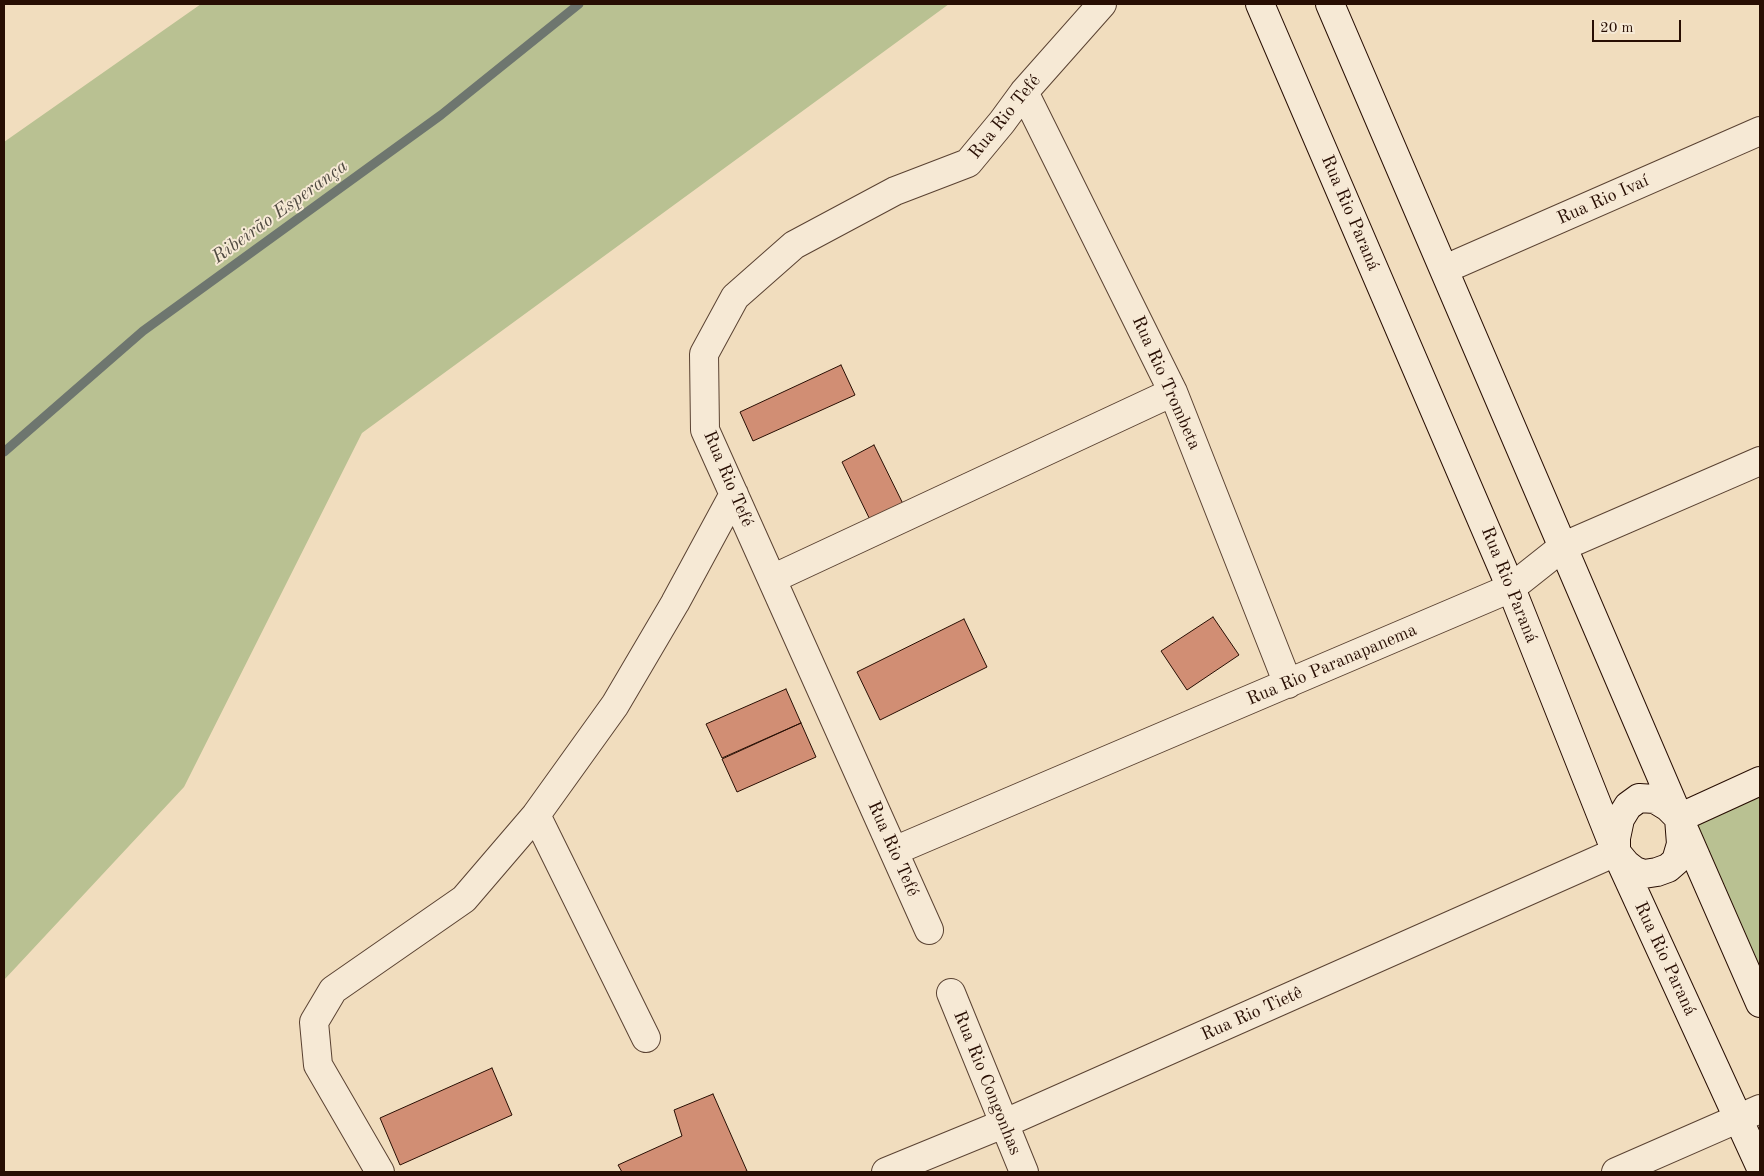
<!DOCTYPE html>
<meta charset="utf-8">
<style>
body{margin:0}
#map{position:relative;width:1764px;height:1176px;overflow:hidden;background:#f1ddbe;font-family:"Old Standard TT",serif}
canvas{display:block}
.frame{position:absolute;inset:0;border:5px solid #280e03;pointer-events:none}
.scale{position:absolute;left:1592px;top:20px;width:89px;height:22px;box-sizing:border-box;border:2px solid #280e03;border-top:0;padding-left:6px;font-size:15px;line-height:18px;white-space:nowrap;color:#280e03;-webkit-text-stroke:4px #f6e9d5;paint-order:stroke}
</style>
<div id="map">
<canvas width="1764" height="1176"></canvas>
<div class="frame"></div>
<div class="scale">20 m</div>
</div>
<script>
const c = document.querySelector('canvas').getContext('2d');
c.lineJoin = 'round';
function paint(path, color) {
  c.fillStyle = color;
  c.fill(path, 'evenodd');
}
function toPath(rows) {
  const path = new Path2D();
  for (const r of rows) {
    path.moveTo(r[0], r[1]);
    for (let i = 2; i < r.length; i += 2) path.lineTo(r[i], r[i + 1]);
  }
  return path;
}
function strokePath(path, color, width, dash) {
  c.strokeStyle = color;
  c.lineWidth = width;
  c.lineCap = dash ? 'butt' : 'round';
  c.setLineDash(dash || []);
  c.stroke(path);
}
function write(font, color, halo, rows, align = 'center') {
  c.font = font + ' "Old Standard TT",serif';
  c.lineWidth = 4;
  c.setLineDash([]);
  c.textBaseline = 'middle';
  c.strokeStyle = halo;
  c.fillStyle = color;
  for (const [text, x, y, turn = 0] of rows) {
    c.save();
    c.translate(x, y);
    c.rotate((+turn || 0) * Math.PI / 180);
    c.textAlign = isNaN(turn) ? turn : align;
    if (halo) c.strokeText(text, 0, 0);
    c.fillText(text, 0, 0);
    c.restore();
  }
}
paint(toPath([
 [201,4,949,4,362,433,184,787,4,980,4,142],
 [1760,781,1760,1003,1679,818]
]), '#b9c192');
strokePath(toPath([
 [4,452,143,331,441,115,579,4]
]), '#6e766f', 9);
const building = toPath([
 [841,365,855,395,753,441,740,412,841,365],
 [874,445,907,512,874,528,842,462,874,445],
 [1213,617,1239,655,1187,690,1161,651,1213,617],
 [964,619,987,667,880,720,857,672,964,619],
 [786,689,801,723,722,758,706,724,786,689],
 [801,723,816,757,737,792,722,759,801,723],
 [492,1068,512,1115,400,1165,380,1118,492,1068],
 [713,1094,747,1171,743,1172,622,1172,618,1165,682,1136,674,1110,713,1094]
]);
paint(building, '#d18e74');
strokePath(building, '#280e03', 1);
const street = toPath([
 [1024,92,1173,392,1288,684],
 [1445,269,1760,131],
 [772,579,1173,392],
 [536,815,646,1038],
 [894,851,1511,588,1564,546,1760,461],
 [929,930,705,430,704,354,735,297,794,245,895,191,968,163,1002,122,1024,92,1102,4],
 [951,993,1024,1172],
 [380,1172,318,1065,314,1022,333,990,464,899,536,815,615,705,675,603,734,494],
 [886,1172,1003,1124,1616,852],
 [1616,1172,1760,1109]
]);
const secondary = toPath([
 [1260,4,1511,588,1616,852,1760,1166],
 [1330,4,1679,818,1760,1003],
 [1639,798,1655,799,1668,807,1679,818,1681,844,1676,861,1668,868,1657,872,1644,874,1635,871,1626,864,1616,852,1616,838,1620,819,1628,806,1639,798],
 [1679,818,1760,781]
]);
strokePath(street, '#5a4232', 30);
strokePath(secondary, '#280e03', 30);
strokePath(street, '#f6e9d5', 28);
strokePath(secondary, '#f6e9d5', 28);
write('18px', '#280e03', '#f6e9d5', [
 ["Rua Rio Tefé",1005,117,-51],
 ["Rua Rio Ivaí",1603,200,-24],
 ["Rua Rio Paraná",1350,213,67],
 ["Rua Rio Trombeta",1166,383,66],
 ["Rua Rio Tefé",728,479,67],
 ["Rua Rio Paraná",1509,585,68],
 ["Rua Rio Paranapanema",1332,665,-23],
 ["Rua Rio Tefé",893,849,66],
 ["Rua Rio Paraná",1665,959,65],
 ["Rua Rio Tietê",1252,1014,-24],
 ["Rua Rio Congonhas",987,1083,68]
]);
write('italic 19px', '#514b42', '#f6e9d5', [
 ["Ribeirão Esperança",280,212,-36]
]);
</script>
